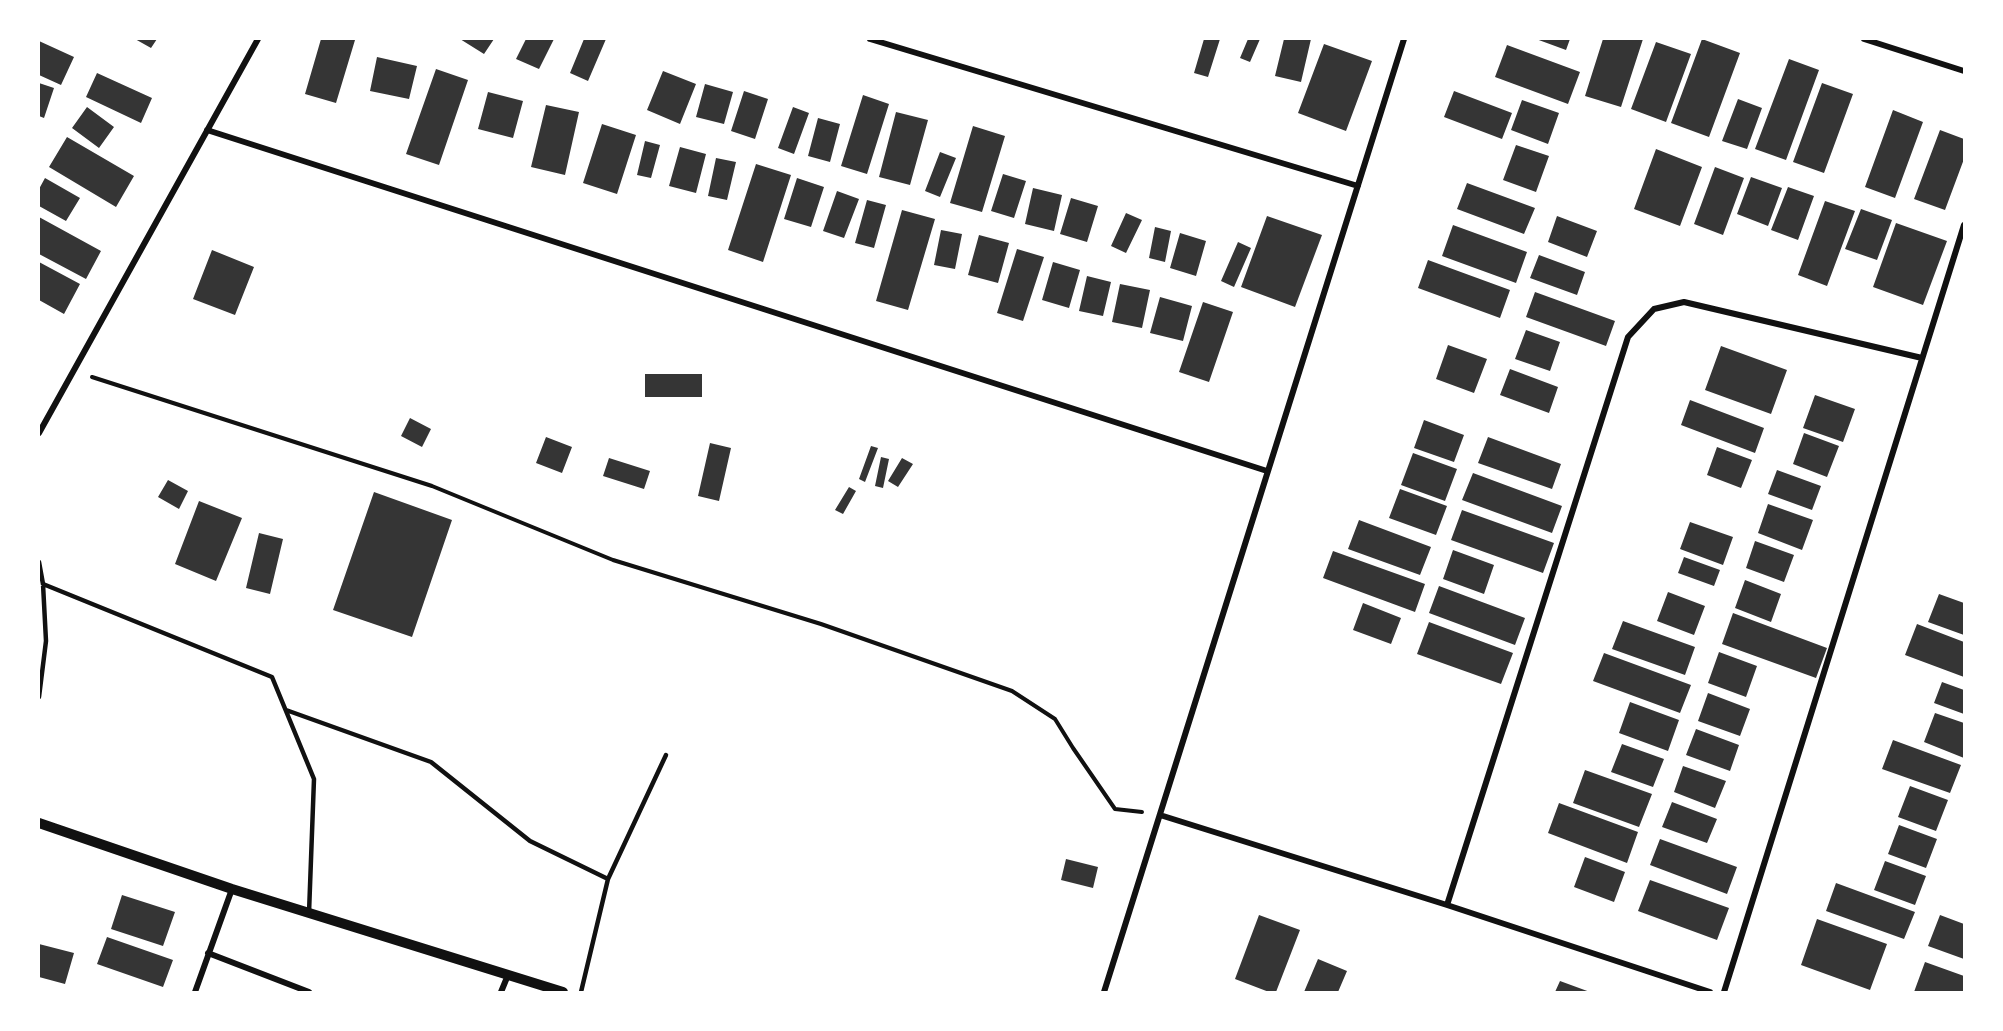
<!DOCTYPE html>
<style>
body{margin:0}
#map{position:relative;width:2003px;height:1031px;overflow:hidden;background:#fff;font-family:"Roboto Condensed",sans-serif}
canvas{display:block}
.frame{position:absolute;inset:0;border:40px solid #fff;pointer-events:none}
</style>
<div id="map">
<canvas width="2003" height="1031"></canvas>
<div class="frame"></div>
</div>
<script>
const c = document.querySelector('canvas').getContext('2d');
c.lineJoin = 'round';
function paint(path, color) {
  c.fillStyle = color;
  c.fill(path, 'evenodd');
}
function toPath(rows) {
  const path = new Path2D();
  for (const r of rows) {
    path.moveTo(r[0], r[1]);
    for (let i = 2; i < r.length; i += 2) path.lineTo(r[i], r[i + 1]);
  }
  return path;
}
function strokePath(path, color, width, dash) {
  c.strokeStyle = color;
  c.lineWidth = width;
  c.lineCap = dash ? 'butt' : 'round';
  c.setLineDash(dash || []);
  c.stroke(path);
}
paint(toPath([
 [135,39,157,39,151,48],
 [321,39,355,40,336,103,305,94],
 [460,39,494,39,484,54],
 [526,39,554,39,539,69,516,59],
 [584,39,606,39,588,81,570,73],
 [1204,39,1220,39,1208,77,1194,73],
 [1248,39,1260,39,1250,62,1240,58],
 [1284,39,1311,39,1301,82,1275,76],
 [1536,39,1570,39,1566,50],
 [1603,39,1643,39,1621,107,1585,96],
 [1702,39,1740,53,1709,137,1671,123],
 [39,41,74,57,61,85,39,75],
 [1656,42,1691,54,1666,122,1631,109],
 [1324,44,1372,61,1346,131,1298,113],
 [1507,45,1580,72,1568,104,1495,77],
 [377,57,417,66,409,99,370,91],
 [1789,59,1819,70,1786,160,1755,149],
 [436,69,468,80,439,165,406,154],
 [663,71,696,84,680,124,647,110],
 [97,73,152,98,141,123,86,97],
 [39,83,54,88,44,118,39,116],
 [1822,83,1853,94,1824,173,1793,162],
 [705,84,733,92,724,124,696,117],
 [744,91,768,99,755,139,731,131],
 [1454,91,1512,113,1502,139,1444,117],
 [488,92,523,101,513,138,478,129],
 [863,95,889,104,867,174,841,166],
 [1738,99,1762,108,1747,149,1722,141],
 [1522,100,1559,113,1548,144,1511,130],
 [546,105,579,112,565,175,531,167],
 [87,107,114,127,99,148,72,128],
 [793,107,809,113,794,154,778,148],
 [1893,110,1923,122,1895,198,1865,187],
 [896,112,928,120,910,185,879,177],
 [818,118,840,124,830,162,808,156],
 [602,124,636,135,617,194,583,183],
 [973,126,1005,136,982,212,950,203],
 [1940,130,1964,139,1964,159,1945,210,1914,199],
 [67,137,134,176,116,207,49,167],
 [645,141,660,145,651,178,637,175],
 [1516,145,1549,156,1536,192,1503,180],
 [680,147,706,154,696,193,669,186],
 [1656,149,1702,167,1680,226,1634,209],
 [940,152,956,158,940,197,925,191],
 [716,158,736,162,727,200,708,196],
 [756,164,791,175,763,262,728,250],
 [1715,167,1744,178,1723,235,1694,224],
 [1003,174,1026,181,1014,218,991,211],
 [1751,177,1782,188,1768,226,1737,214],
 [45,178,80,198,66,221,39,206,39,189],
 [797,178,824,187,811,227,784,219],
 [1467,183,1535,208,1524,234,1457,209],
 [1788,187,1814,196,1798,240,1771,230],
 [1033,188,1062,195,1054,231,1025,224],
 [837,191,859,199,844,238,823,231],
 [1071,198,1098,206,1087,242,1060,234],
 [867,200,886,205,874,248,855,243],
 [1825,201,1855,211,1827,286,1798,275],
 [1861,209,1892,220,1877,260,1845,249],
 [902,210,935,219,908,310,876,301],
 [1126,213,1142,220,1126,253,1111,246],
 [1267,216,1322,235,1295,307,1241,287],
 [1557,216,1597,231,1587,257,1548,242],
 [39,217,101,251,86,279,39,254],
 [1896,223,1947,241,1923,305,1873,287],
 [1453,225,1527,252,1516,283,1442,256],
 [1155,227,1171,231,1165,262,1149,258],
 [941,230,962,234,955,269,934,265],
 [1180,233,1206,241,1196,276,1170,268],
 [979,235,1009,243,998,283,968,275],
 [1238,242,1251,248,1234,287,1221,281],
 [1017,249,1044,257,1023,321,997,313],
 [212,250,254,267,235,315,193,299],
 [1539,255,1585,272,1577,295,1530,278],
 [1428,260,1510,290,1500,318,1418,288],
 [39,262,80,284,64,314,39,300],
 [1053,262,1080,270,1069,308,1042,300],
 [1087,276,1111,282,1103,316,1079,311],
 [1120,284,1150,290,1142,328,1112,322],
 [1535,292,1615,321,1606,346,1526,317],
 [1160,297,1192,306,1183,341,1150,333],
 [1203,302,1233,312,1209,382,1179,372],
 [1526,330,1560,342,1550,371,1515,359],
 [1448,345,1487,359,1474,393,1436,379],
 [1721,346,1787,370,1771,414,1705,390],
 [1510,369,1558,387,1549,413,1500,395],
 [645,374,702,374,702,397,645,397],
 [1815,395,1855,409,1843,442,1803,428],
 [1690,400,1764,428,1755,453,1681,425],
 [410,418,431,429,422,447,401,436],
 [1424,420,1464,435,1454,462,1414,448],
 [1804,433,1839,446,1827,477,1793,464],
 [546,437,572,447,562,473,536,463],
 [1488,437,1561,464,1552,489,1478,463],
 [710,443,731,448,719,501,698,496],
 [871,446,878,448,865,482,859,479],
 [1717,447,1752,460,1741,488,1707,475],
 [1413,453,1457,469,1445,501,1401,485],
 [881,457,889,459,883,488,875,486],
 [609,458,650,471,644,489,603,476],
 [902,458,913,464,898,487,888,481],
 [1777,470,1821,486,1812,510,1768,494],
 [1473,473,1562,506,1552,533,1462,500],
 [168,480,188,491,179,509,158,497],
 [849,487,856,491,843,514,835,510],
 [1400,489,1447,506,1436,535,1389,518],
 [374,492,452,520,412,637,333,610],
 [199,501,242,518,216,581,175,564],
 [1768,504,1813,520,1802,550,1758,533],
 [1462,510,1554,543,1543,573,1451,540],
 [1359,520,1431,547,1420,575,1348,549],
 [1690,522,1733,537,1723,565,1680,549],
 [259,533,283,539,270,594,246,588],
 [1755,541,1794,555,1784,582,1746,568],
 [1453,550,1494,565,1484,594,1443,579],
 [1333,551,1425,584,1415,612,1323,578],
 [1684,557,1720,570,1714,586,1678,573],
 [1745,580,1781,594,1771,622,1735,608],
 [1439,586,1525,618,1515,645,1429,613],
 [1668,592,1705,606,1694,635,1657,621],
 [1939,594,1964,603,1964,635,1928,622],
 [1363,603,1401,618,1391,644,1353,630],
 [1733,613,1827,648,1816,678,1722,644],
 [1623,621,1695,647,1685,675,1612,649],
 [1429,622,1513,653,1501,684,1417,654],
 [1917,624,1964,642,1964,677,1905,655],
 [1719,652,1757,666,1746,697,1708,683],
 [1604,653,1691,685,1680,713,1593,681],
 [1942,682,1964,690,1964,714,1934,703],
 [1708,693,1750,709,1740,736,1698,721],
 [1630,702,1679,720,1668,751,1619,733],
 [1935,713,1964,723,1964,758,1924,742],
 [1696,729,1739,745,1730,771,1686,755],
 [1893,740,1961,765,1950,793,1882,769],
 [1622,744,1664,759,1653,787,1611,772],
 [1683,766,1726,781,1715,808,1674,792],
 [1585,770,1652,794,1639,827,1573,803],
 [1910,786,1948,800,1936,831,1898,817],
 [1672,802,1717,819,1707,843,1662,827],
 [1559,803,1638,832,1627,863,1548,833],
 [1899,825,1937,839,1926,868,1888,854],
 [1660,839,1737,867,1727,894,1650,865],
 [1585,857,1625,872,1614,902,1574,887],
 [1066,859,1098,867,1093,888,1061,880],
 [1885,861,1926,876,1915,905,1874,890],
 [1650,880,1729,908,1717,940,1638,911],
 [1836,883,1915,912,1904,939,1826,911],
 [122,895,175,912,163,946,111,929],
 [1259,915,1300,930,1276,992,1269,992,1235,979],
 [1940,915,1964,924,1964,959,1928,946],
 [1817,919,1887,944,1870,990,1801,965],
 [107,937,173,960,163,987,97,964],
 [39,944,74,953,65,984,39,977],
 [1318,959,1347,971,1338,992,1304,992],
 [1925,962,1964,976,1964,992,1914,992],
 [1560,981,1590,992,1555,992]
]), '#353535');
strokePath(toPath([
 [92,377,432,486,613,560,821,624,1012,691,1055,719,1073,748,1115,809,1142,812]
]), '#111', 4);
strokePath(toPath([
 [39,562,43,584,46,641,39,697],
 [43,584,272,677,314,779,309,913],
 [286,710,431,762,530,841,608,879,581,992],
 [608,879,666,755]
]), '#111', 4.5);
strokePath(toPath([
 [870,39,1358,186],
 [1864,39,1964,71],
 [207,130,1267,471],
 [39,433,258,39],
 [1160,815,1447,905,1710,992],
 [1447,905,1628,337,1654,309,1684,302,1922,358],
 [208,953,309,992],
 [195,992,232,889],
 [501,992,508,975],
 [1104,992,1404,39],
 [1724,992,1964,225]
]), '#111', 6);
strokePath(toPath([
 [39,823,232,889,563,992]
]), '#111', 10);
</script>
